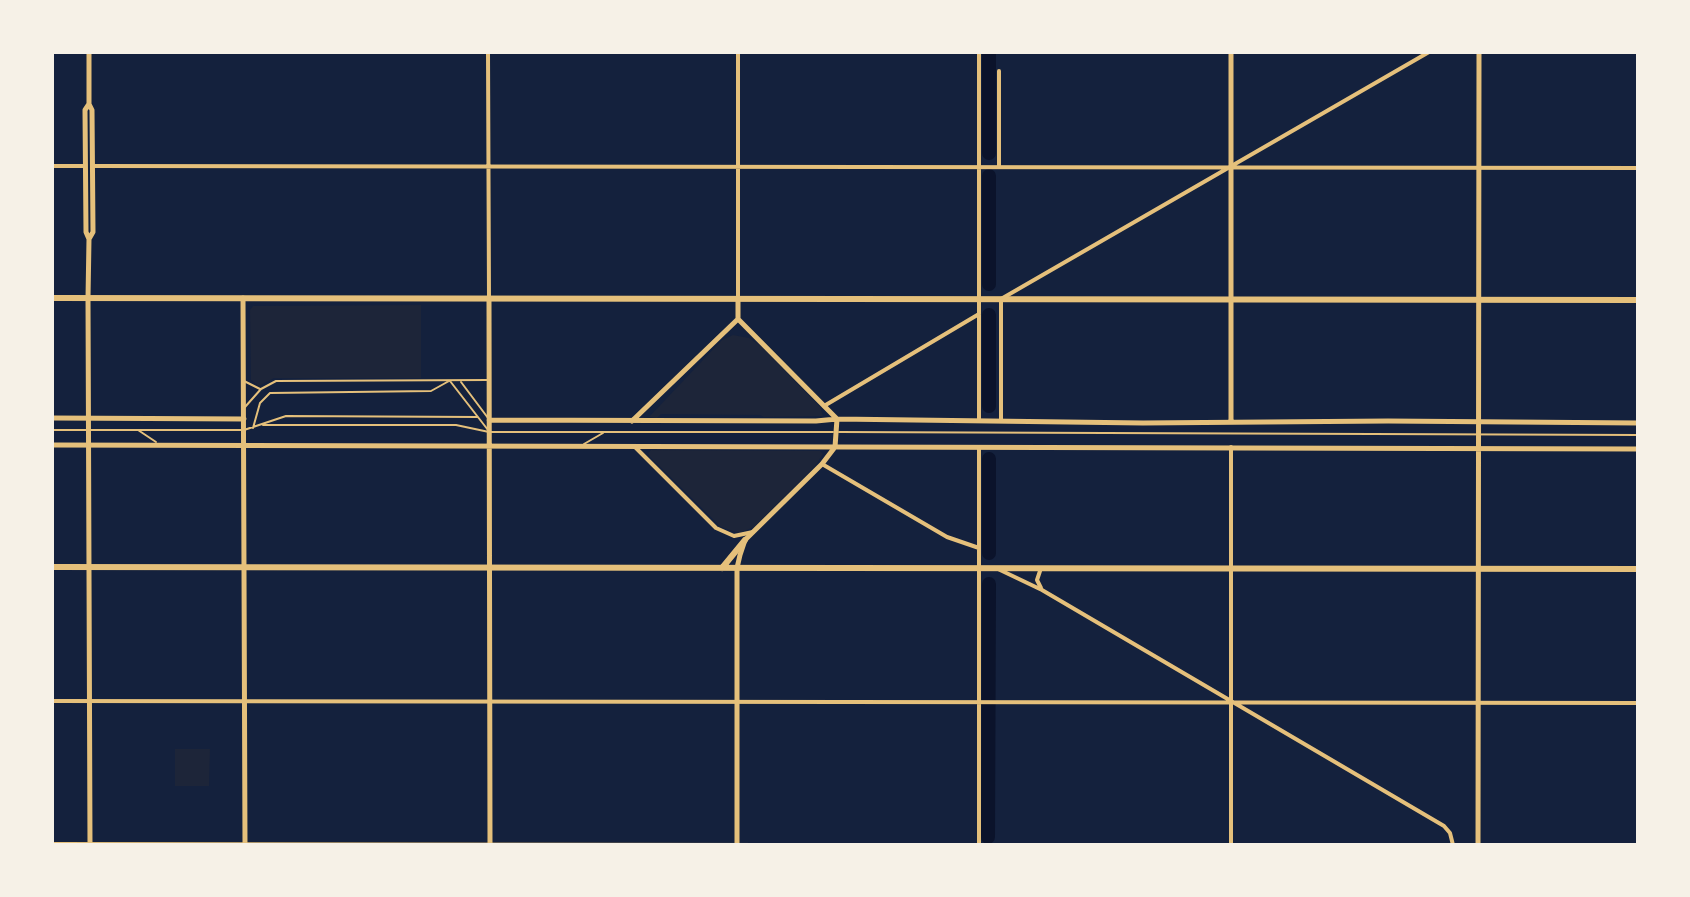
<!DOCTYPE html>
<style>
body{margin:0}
#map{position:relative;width:1690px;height:897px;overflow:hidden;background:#14213d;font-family:"IBM Plex Serif",serif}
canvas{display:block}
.frame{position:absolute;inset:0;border:54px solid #f6f1e7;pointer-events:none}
</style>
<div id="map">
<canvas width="1690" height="897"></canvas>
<div class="frame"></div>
</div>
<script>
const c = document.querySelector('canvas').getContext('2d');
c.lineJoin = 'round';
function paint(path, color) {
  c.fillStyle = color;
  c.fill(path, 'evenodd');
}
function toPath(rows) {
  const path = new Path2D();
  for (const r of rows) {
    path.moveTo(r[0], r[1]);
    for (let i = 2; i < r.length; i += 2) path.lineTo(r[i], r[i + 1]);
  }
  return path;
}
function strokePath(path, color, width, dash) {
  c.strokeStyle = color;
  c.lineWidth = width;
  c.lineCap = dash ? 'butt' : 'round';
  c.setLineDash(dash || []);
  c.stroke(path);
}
paint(toPath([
 [421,305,421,378,274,378,259,386,251,380,250,310,253,306],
 [733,335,749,338,761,346,820,407,823,416,764,417,760,415,661,414,657,418,649,417,722,340],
 [651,450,820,451,823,454,815,466,754,527,739,533,721,527,650,457,648,453],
 [175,749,210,749,209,786,175,786]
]), '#1d2539');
strokePath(toPath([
 [989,153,989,52],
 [989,284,989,176],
 [989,406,989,315],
 [989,553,989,459],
 [988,837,989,584]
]), '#0b132b', 14);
strokePath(toPath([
 [244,381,260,389],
 [450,381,488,430],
 [461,382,488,418],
 [245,407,261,389,276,381,488,380],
 [263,425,456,425,489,432,833,432],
 [253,428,260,403,270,393,431,391,449,381],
 [52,430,244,430,286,416,478,417],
 [138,430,156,442],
 [839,432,1638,435],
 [584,444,603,433]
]), '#e5c07b', 2);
strokePath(toPath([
 [488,52,489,299],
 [52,166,85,166],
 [93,166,1638,168],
 [999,167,999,71],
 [738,299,738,52],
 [824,406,979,314],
 [979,419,979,52],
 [1001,420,1001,299,1429,52],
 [635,447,716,528,734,536,753,532],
 [822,464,947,537,979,548],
 [998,569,1042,590,1444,826,1450,833,1453,845],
 [1041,588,1037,580,1041,568],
 [52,701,1638,703],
 [52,844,766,845],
 [979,845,979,448],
 [1231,845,1231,447]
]), '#e5c07b', 4);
strokePath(toPath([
 [489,299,490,845],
 [738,319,738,299],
 [52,418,244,419],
 [489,420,816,421,837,419,1143,423,1388,421,1638,423],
 [632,421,738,319],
 [1231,422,1231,52],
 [52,445,1638,449],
 [737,845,737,568,740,555,745,540,822,464,835,447,837,419,738,319],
 [1478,845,1479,52]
]), '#e5c07b', 5);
strokePath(toPath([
 [89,52,89,104,85,110,86,232,89,239],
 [89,104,92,110,93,232,89,239,88,298,90,845],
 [243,298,245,845]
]), '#e5c07b', 5);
strokePath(toPath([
 [52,298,1638,300],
 [52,567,1638,569],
 [722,568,745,540]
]), '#e5c07b', 6);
</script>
